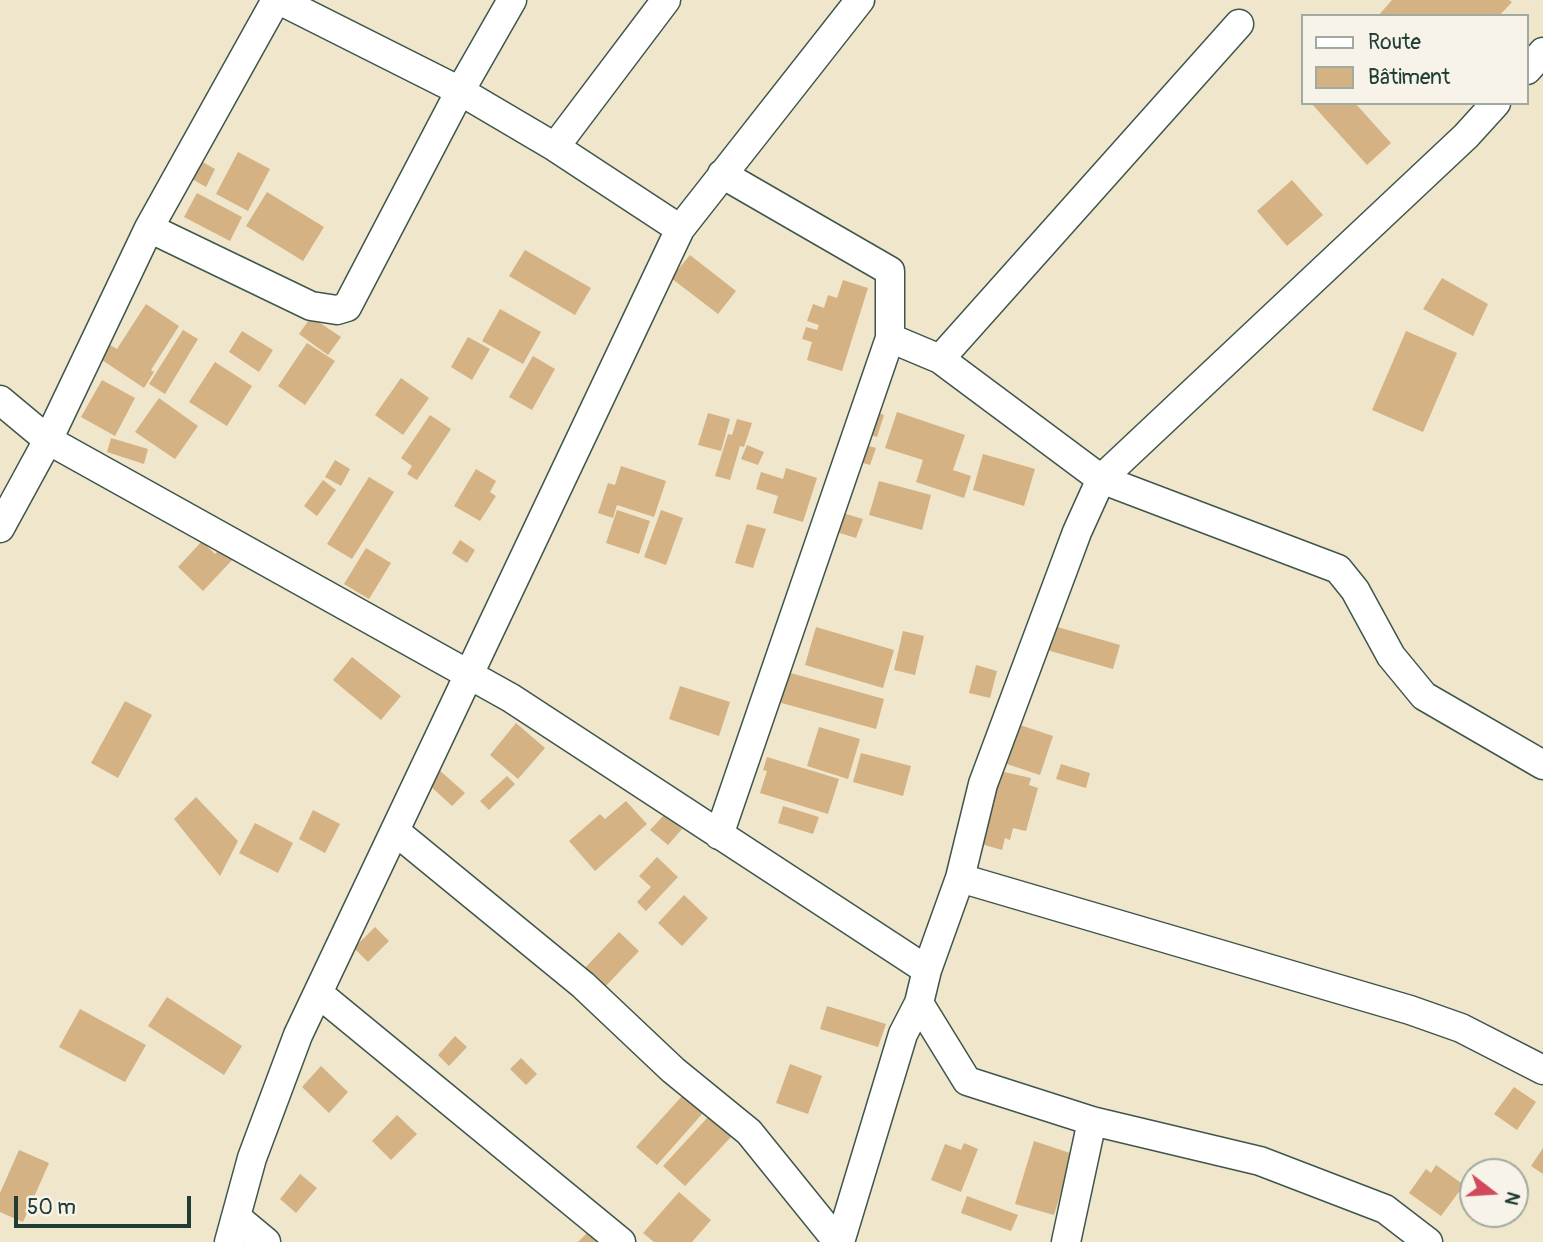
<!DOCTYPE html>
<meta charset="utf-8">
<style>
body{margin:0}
#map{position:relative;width:1543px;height:1242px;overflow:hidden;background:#efe6cb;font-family:Pangolin,sans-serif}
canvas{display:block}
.legend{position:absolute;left:1301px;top:14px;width:228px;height:91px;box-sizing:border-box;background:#f7f3e8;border:2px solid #a1aaa0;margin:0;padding:9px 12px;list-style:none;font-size:21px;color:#1f3d34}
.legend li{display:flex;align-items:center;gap:14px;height:35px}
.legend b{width:35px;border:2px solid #a1aaa0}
.north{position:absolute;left:1459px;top:1158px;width:70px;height:70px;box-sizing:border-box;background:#f7f3e8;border:2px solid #a1aaa0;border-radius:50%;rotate:107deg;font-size:19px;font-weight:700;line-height:28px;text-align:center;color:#1f3d34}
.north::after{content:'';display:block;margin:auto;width:24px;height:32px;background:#d1495b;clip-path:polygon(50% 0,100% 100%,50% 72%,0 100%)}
.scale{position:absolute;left:14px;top:1196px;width:177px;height:32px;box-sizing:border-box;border:4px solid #1f3d34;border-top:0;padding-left:9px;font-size:21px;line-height:24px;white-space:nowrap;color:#1f3d34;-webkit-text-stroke:5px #f7f3e8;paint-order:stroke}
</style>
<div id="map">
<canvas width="1543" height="1242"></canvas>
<ul class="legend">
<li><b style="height:9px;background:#fff"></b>Route</li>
<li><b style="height:19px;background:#d4b284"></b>Bâtiment</li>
</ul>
<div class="north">N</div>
<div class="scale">50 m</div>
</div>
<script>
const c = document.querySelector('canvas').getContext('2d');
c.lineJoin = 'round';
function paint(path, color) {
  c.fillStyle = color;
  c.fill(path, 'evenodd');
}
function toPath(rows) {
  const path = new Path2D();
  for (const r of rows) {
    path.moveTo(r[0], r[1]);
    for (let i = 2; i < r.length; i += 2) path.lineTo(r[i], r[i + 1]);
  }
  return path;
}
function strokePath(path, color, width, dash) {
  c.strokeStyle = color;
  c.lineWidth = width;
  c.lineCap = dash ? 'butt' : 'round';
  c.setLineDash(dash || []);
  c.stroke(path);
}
paint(toPath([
 [1392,0,1509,0,1512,2,1499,16,1378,16],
 [1311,103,1355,103,1391,143,1367,165],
 [238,152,270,169,248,211,216,194],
 [194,157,215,169,206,187,185,175],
 [1292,180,1323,215,1287,246,1257,211],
 [267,192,324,227,303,261,246,226],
 [197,193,242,217,230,241,184,217],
 [525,250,591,288,575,315,509,276],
 [690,255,736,291,718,314,671,278],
 [1442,278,1488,304,1473,336,1423,309],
 [843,280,868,288,842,371,807,360,812,342,802,339,806,327,817,330,819,325,807,321,813,304,824,308,828,295,837,298],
 [146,304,179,326,151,370,154,372,144,388,96,356,105,342,117,349],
 [500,309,541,332,523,364,482,341],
 [311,317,341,337,328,355,299,334],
 [183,330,198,339,165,394,149,384],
 [242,331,273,350,259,372,229,352],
 [1406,331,1457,353,1423,432,1372,410],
 [468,337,490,349,472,380,451,367],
 [307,343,335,361,305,405,278,386],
 [533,356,555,369,532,410,509,397],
 [215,362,252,386,227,426,189,402],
 [401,378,429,398,403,435,375,415],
 [102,380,135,398,115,436,81,417],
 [159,398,198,426,175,459,135,432],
 [870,410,884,415,877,437,862,432],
 [897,412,965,435,953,470,971,476,964,498,916,482,923,460,885,448],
 [708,413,730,419,721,451,698,445],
 [430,415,451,429,417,480,407,474,412,466,401,458],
 [737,419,752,423,744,447,740,446,730,480,715,476,728,434,732,435],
 [111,438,148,449,144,464,107,452],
 [862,444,876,448,870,465,857,461],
 [747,445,764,452,758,465,741,459],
 [983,454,1035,469,1024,506,973,490],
 [335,460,350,469,341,486,325,477],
 [621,466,666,481,654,517,617,505,613,518,598,513,608,483,615,485],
 [786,468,817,478,803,522,773,513,778,496,756,489,761,472,783,479],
 [476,469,496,481,490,492,496,496,480,521,454,506],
 [369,477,394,492,352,559,327,544],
 [323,480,336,490,317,516,304,506],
 [879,481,931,495,922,530,869,515],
 [617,510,650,521,639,554,606,543],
 [661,510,683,518,666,565,644,557],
 [836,511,863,519,856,538,830,530],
 [747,524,766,529,753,568,735,563],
 [460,540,475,550,467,563,452,553],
 [202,541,215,554,222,547,234,558,203,591,178,567],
 [366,548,391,563,369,599,344,584],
 [1047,624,1120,645,1113,669,1040,648],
 [816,627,894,650,883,688,805,665],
 [903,631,924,636,915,675,894,670],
 [352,657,401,696,381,720,333,680],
 [976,665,997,671,990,698,969,693],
 [787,672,884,699,876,729,778,702],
 [680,686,730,702,719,736,669,719],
 [125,701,152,715,118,778,91,763],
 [1011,722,1053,736,1040,775,998,761],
 [516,723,545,748,518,779,490,755],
 [819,727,860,739,848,779,807,766],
 [861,753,911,766,903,796,853,782],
 [767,757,839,779,828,814,760,793,767,771,763,770],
 [1061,764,1090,773,1086,788,1056,779],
 [437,768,465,793,452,806,425,781],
 [995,770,1031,778,1029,785,1038,788,1026,831,1013,828,1010,840,1005,838,1002,850,978,843],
 [507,776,515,784,489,810,480,801],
 [196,797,238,841,220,876,174,819],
 [626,801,647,824,595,871,569,841,600,814,605,819],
 [783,806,819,817,813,834,778,823],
 [313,810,340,824,325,853,299,839],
 [665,814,682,829,668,845,650,830],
 [255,823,293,843,278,873,239,853],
 [657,857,678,877,646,911,637,902,651,887,639,876],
 [684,895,708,918,682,946,658,923],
 [375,927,389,941,368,962,354,948],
 [619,932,639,951,604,988,584,969],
 [167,997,242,1046,224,1075,148,1026],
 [827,1006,886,1024,878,1047,820,1029],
 [80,1009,146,1045,125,1082,59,1047],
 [455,1036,467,1047,449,1066,438,1055],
 [521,1058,537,1074,526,1085,510,1069],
 [790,1064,822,1076,808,1114,776,1103],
 [321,1066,348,1092,329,1113,302,1087],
 [1514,1087,1536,1102,1517,1130,1494,1114],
 [683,1095,703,1113,657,1165,636,1147],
 [397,1115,417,1134,391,1160,372,1141],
 [709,1116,731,1137,685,1186,663,1166],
 [1034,1141,1073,1154,1054,1215,1015,1204],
 [964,1143,978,1149,961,1192,931,1180,945,1144,961,1150],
 [1543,1148,1543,1174,1531,1166],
 [19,1150,49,1163,23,1222,0,1212,0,1193],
 [1436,1165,1464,1185,1441,1216,1409,1193,1426,1169,1431,1173],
 [300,1174,317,1188,296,1213,280,1199],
 [679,1192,711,1220,692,1242,654,1242,643,1233],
 [967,1196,1018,1215,1011,1231,961,1213],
 [588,1232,599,1242,578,1242]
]), '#d4b284');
const street = toPath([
 [279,0,460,91,555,147,680,229],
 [1527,70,1543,52],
 [555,147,666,0],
 [722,174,890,271,890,338,940,359,1101,479,1338,569,1355,590,1391,656,1424,696,1543,765],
 [149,228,311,306,337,310,347,307,460,91,512,0],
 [940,359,1239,24],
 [0,400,48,440,511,698,927,970],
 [0,528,48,440,149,228,276,0],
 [395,831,583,985,673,1070,749,1132,838,1242],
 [719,835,890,338],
 [960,878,1410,1010,1461,1028,1543,1070],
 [318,993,621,1242],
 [236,1217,266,1242],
 [229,1242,252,1158,298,1035,680,229,860,0],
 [840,1242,903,1034,919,1003],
 [1066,1242,1092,1121],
 [1428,1242,1385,1209,1260,1161,1092,1121,967,1081,919,1003,927,970,960,878,983,784,1077,532,1101,479,1466,136,1496,103]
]);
strokePath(street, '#3e564b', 31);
strokePath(street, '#fff', 28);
</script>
